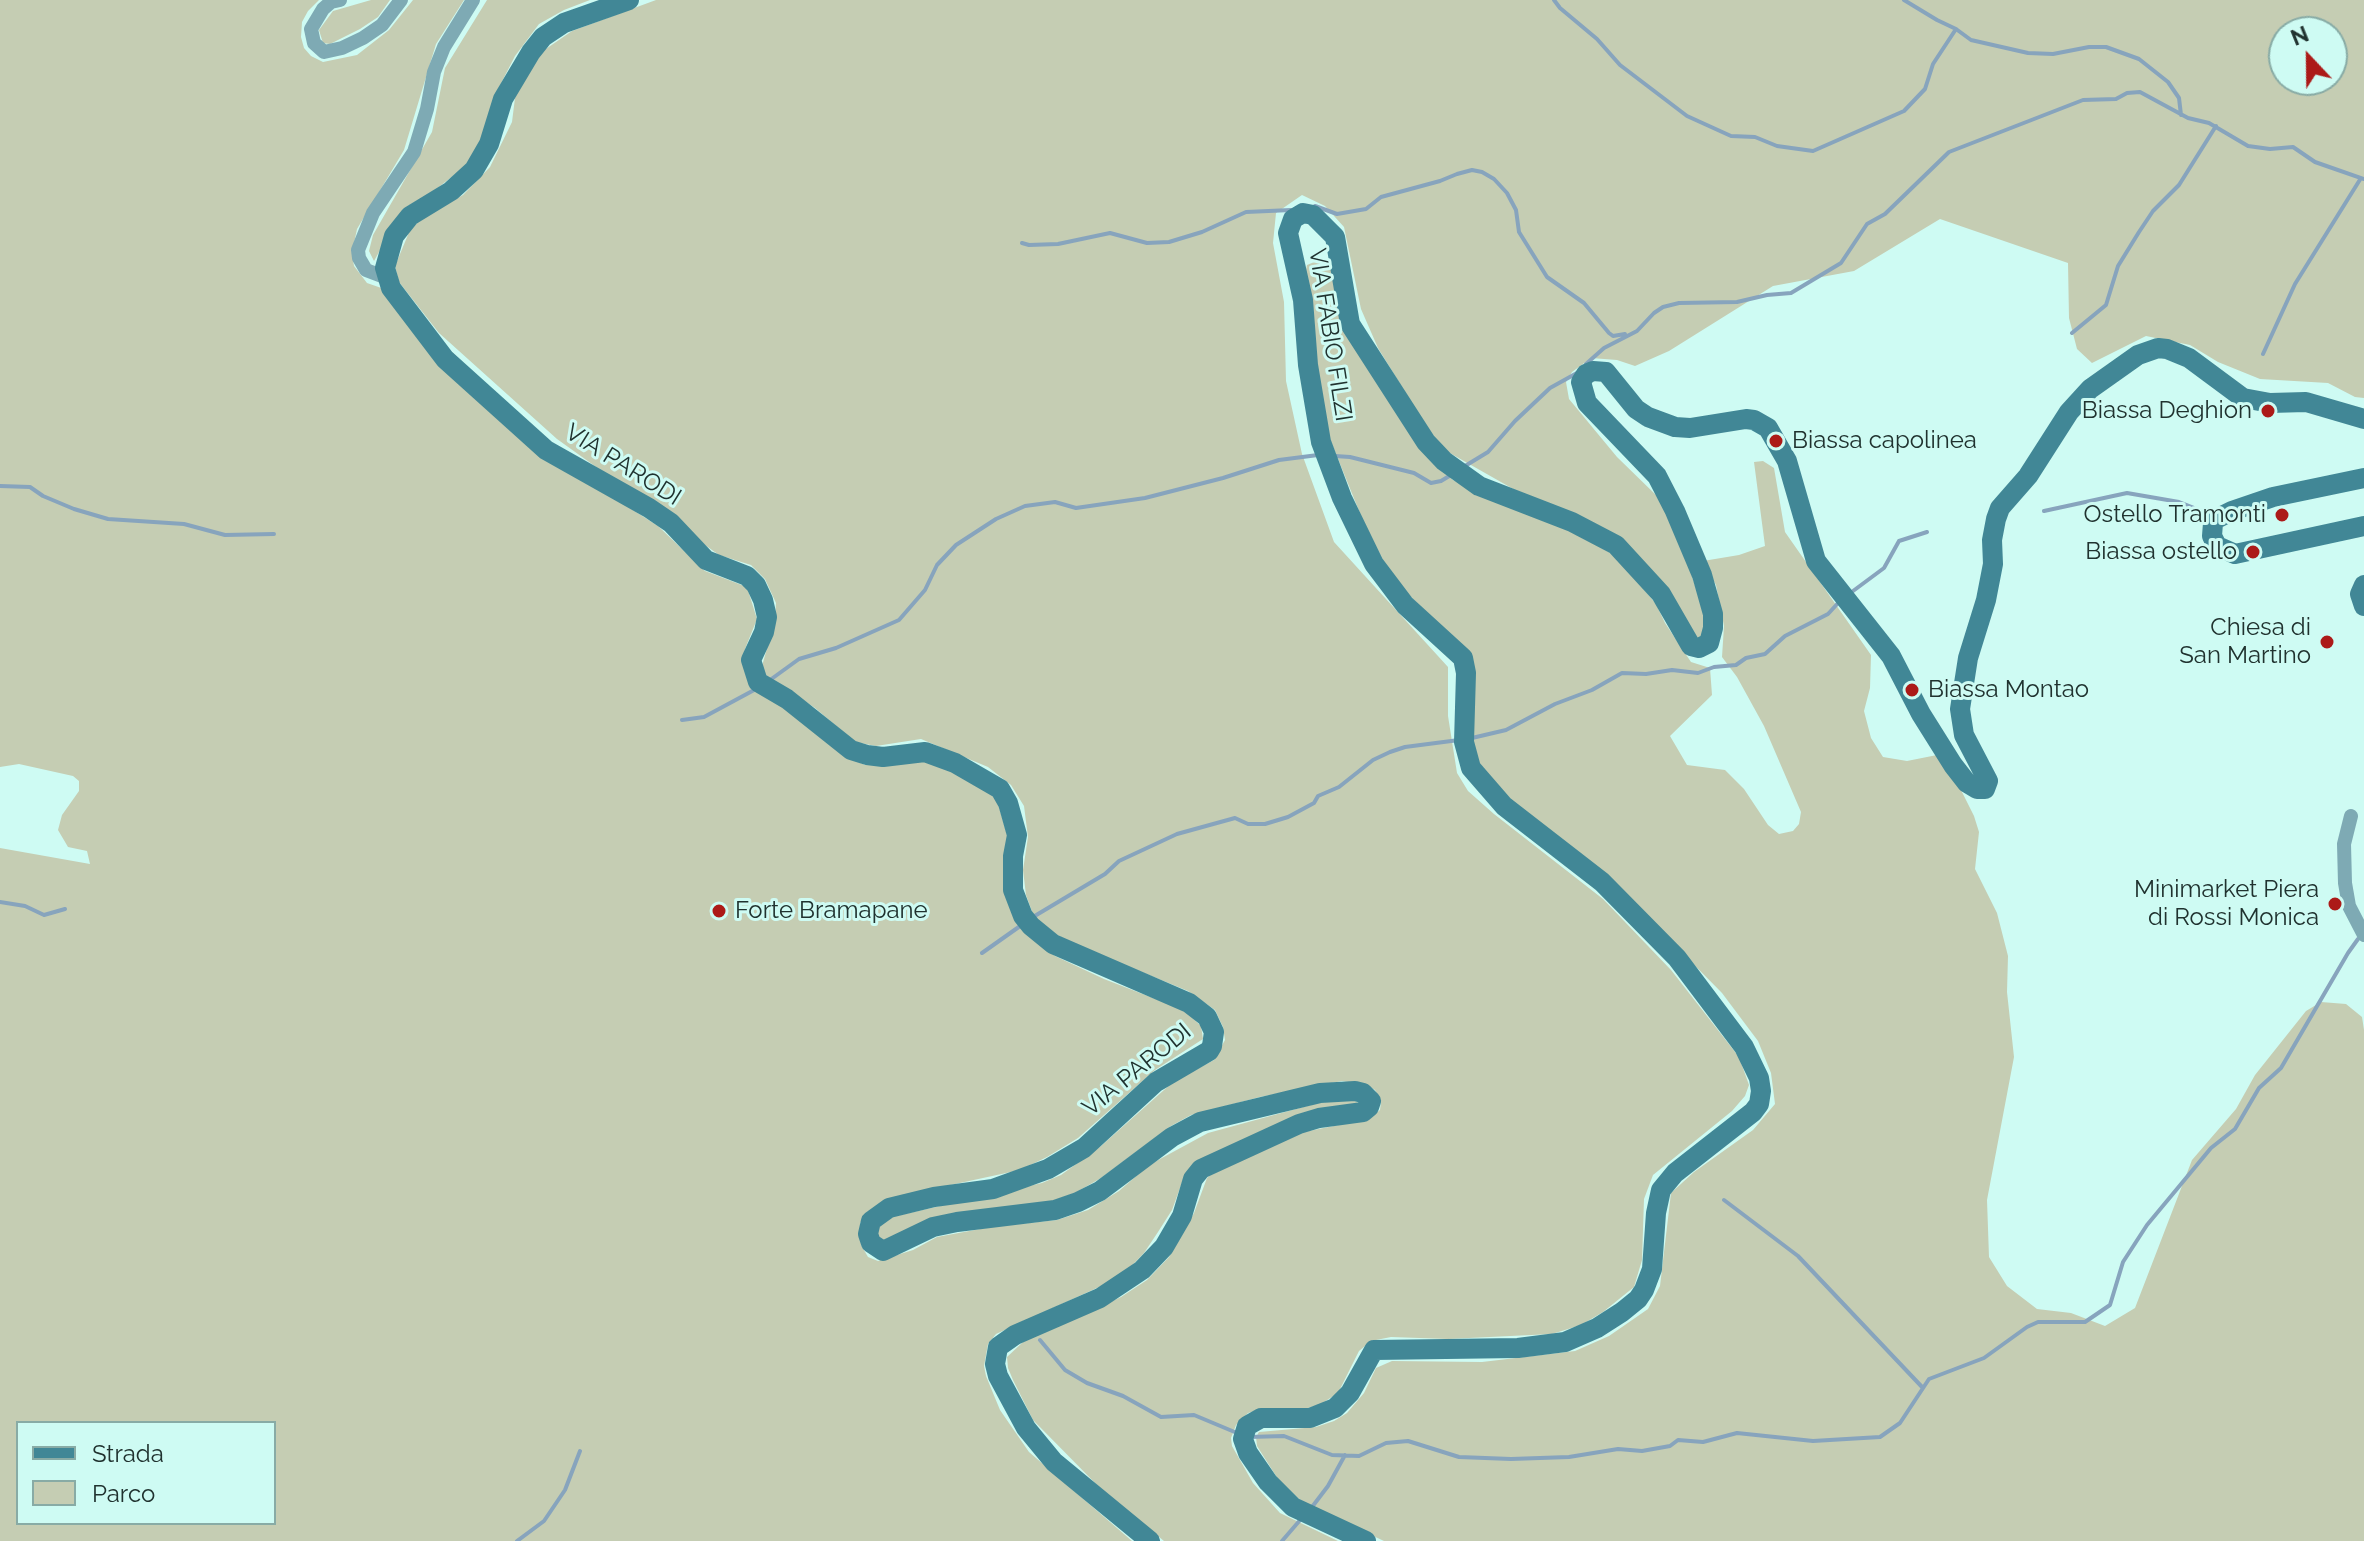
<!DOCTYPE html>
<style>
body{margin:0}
#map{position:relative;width:2364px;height:1541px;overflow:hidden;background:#cefbf3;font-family:Raleway,sans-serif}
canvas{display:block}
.legend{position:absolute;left:16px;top:1421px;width:260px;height:104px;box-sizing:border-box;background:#cefbf3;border:2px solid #88aba5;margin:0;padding:10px 14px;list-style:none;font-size:24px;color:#20322f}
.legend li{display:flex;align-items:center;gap:16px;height:40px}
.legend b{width:40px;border:2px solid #88aba5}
.north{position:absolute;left:2268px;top:16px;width:80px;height:80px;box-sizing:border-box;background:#cefbf3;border:2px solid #88aba5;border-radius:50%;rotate:338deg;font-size:22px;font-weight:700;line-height:32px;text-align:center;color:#20322f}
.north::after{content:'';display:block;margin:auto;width:28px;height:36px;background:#ac1a18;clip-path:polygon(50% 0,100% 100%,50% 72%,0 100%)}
</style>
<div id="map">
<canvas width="2364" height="1541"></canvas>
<ul class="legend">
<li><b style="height:10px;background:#418796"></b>Strada</li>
<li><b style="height:22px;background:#c5cdb3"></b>Parco</li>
</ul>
<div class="north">N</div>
</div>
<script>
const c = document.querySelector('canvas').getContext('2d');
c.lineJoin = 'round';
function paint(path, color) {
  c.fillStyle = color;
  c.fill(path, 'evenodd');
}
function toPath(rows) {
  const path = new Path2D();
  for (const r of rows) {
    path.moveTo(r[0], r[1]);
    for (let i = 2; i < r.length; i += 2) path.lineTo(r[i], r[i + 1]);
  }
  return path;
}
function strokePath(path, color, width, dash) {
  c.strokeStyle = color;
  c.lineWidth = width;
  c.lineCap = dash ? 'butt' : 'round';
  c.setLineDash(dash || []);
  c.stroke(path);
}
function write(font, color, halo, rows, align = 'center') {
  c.font = font + ' Raleway,sans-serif';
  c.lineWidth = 6;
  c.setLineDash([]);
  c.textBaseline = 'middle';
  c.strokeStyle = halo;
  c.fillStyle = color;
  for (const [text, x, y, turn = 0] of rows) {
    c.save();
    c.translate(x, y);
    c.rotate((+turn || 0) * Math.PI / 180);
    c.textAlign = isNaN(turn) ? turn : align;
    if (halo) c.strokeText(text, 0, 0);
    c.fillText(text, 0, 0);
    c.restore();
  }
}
paint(toPath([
 [0,0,319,0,308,11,302,22,301,37,304,48,311,56,323,62,357,55,389,30,413,0,464,0,436,44,404,150,357,229,352,253,354,266,367,283,387,290,586,480,658,526,705,571,747,587,757,619,745,649,744,661,745,673,750,683,852,759,865,765,915,761,931,762,958,774,987,791,997,800,1038,943,1055,956,1104,979,1184,1010,1201,1026,1203,1039,1155,1070,1078,1138,1047,1157,1020,1170,932,1189,867,1212,860,1223,861,1245,868,1257,878,1261,913,1250,937,1237,991,1227,1057,1220,1088,1210,1119,1191,1149,1165,1208,1133,1318,1103,1347,1099,1359,1102,1184,1177,1172,1210,1158,1232,1144,1253,1121,1277,996,1334,988,1344,984,1366,986,1376,1000,1410,1029,1452,1132,1541,0,1541,0,848,90,864,87,851,68,847,58,830,62,815,79,791,79,781,73,776,19,764,0,767],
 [18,1423,274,1423,274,1523,18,1523],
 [371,0,390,0,378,17,360,29,330,44,323,43,319,30,333,11],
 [487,0,590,0,564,10,539,24,515,56,494,97,488,126,467,165,435,190,403,209,374,261,369,251,373,235,432,132,445,68],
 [656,0,2364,0,2364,398,2355,397,2328,383,2260,379,2218,362,2190,345,2146,336,2092,363,2077,349,2069,318,2068,263,1940,219,1854,271,1773,286,1669,351,1635,366,1617,360,1591,358,1572,372,1566,382,1569,399,1617,457,1657,496,1679,535,1704,614,1703,637,1695,639,1661,582,1515,490,1448,452,1429,431,1378,348,1361,309,1344,227,1325,206,1302,195,1276,213,1273,243,1284,302,1286,381,1302,454,1334,542,1448,667,1448,716,1457,773,1468,791,1494,814,1603,899,1671,970,1739,1057,1749,1085,1745,1096,1732,1111,1653,1175,1644,1199,1642,1260,1634,1287,1603,1312,1581,1325,1552,1334,1448,1339,1391,1337,1371,1341,1359,1351,1338,1393,1321,1404,1308,1408,1262,1409,1248,1413,1236,1425,1231,1438,1232,1446,1253,1483,1280,1513,1338,1541,1164,1541,1099,1487,1033,1420,1013,1380,1008,1368,1007,1357,1023,1342,1121,1297,1147,1280,1169,1257,1194,1213,1207,1178,1212,1173,1304,1132,1368,1119,1380,1110,1381,1102,1375,1090,1367,1085,1342,1081,1260,1097,1191,1115,1171,1126,1101,1178,1075,1193,1049,1202,883,1241,878,1236,877,1229,887,1218,1042,1183,1061,1175,1101,1146,1173,1082,1214,1060,1225,1040,1223,1027,1215,1010,1188,991,1076,945,1051,932,1034,917,1026,895,1023,870,1028,837,1024,806,1011,785,988,767,921,739,876,746,855,742,815,708,764,674,762,666,775,620,776,603,765,579,751,565,719,555,557,439,439,333,399,282,395,266,410,230,421,219,463,195,490,167,512,122,515,98,522,79,540,53,572,31],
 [2284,32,2332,32,2332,80,2284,80],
 [1319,260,1330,264,1431,461,1453,480,1579,534,1617,557,1656,604,1665,623,1691,662,1710,668,1712,695,1670,736,1687,765,1725,770,1744,789,1768,825,1779,834,1793,831,1799,824,1801,812,1764,726,1737,677,1722,657,1724,626,1716,585,1703,561,1739,555,1765,546,1754,462,1763,461,1774,468,1785,532,1871,655,1870,688,1864,711,1871,738,1883,757,1907,761,1937,755,1954,776,1974,816,1979,832,1975,869,1997,913,2008,956,2007,992,2014,1057,1987,1200,1989,1257,2007,1286,2037,1309,2071,1313,2105,1326,2135,1308,2192,1160,2236,1109,2255,1075,2306,1011,2321,1002,2346,1004,2362,1017,2364,1030,2364,1541,1384,1541,1318,1510,1299,1499,1278,1479,1257,1446,1256,1437,1259,1432,1316,1427,1334,1421,1347,1413,1364,1393,1376,1368,1392,1361,1482,1362,1575,1351,1609,1336,1648,1309,1660,1286,1671,1193,1694,1172,1753,1130,1775,1104,1771,1073,1758,1041,1722,993,1649,919,1513,802,1479,764,1473,750,1467,652,1402,588,1387,568,1364,523,1323,422,1305,275,1307,265]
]), '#c5cdb3');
strokePath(toPath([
 [1554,0,1560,8,1597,39,1620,65,1687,116,1731,136,1755,137,1777,146,1813,151,1904,111,1925,89,1933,64,1956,29],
 [1904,0,1937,20,1956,29,1971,40,2028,53,2053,54,2089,47,2106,47,2139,59,2168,82,2179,98,2181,115],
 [1315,206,1337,214,1366,209,1381,197,1440,181,1457,174,1472,170,1482,172,1494,179,1507,193,1516,210,1519,232,1547,277,1584,303,1609,333,1613,336,1625,334],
 [1022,243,1029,245,1058,244,1110,233,1147,243,1169,242,1202,232,1246,212,1291,210],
 [2072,333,2106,305,2118,266,2139,232,2153,211,2179,185,2216,126],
 [2263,354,2295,284,2361,178],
 [1586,364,1604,348,1637,331,1654,313,1663,307,1679,303,1737,302,1767,295,1791,293,1841,263,1867,224,1885,214,1949,152,2083,100,2116,99,2127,93,2140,92,2188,118,2209,123,2248,146,2270,149,2293,147,2315,162,2364,179],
 [1335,456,1350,457,1414,473,1431,483,1441,481,1451,475],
 [1465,466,1488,452,1515,421,1550,388,1577,373],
 [0,486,30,487,43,496,74,509,108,519,184,524,225,535,274,534],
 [2044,511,2127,493,2179,502,2207,513],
 [1849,594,1884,568,1899,541,1927,532],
 [770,680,799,659,836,648,899,620,925,590,937,565,956,545,996,519,1025,506,1055,502,1076,508,1145,498,1223,478,1279,460,1318,455],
 [682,720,704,717,756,689],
 [1472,738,1506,730,1555,704,1592,690,1622,673,1646,674,1672,670,1698,673,1714,667,1736,665,1746,658,1765,654,1785,636,1828,614,1839,602],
 [0,902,25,906,44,915,65,909],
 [1033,917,1105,874,1119,861,1177,834,1235,818,1248,824,1265,824,1288,817,1314,803,1318,796,1339,787,1373,760,1390,752,1405,747,1459,740],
 [982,953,1023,924],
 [1724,1200,1798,1256,1923,1388],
 [1040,1340,1065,1370,1087,1383,1123,1396,1161,1417,1194,1415,1237,1433],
 [1249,1437,1284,1436,1332,1455,1359,1456,1386,1443,1408,1441,1459,1457,1511,1459,1569,1457,1618,1449,1642,1451,1670,1446,1678,1440,1703,1442,1737,1433,1813,1441,1880,1437,1900,1423,1929,1379,1984,1358,2027,1327,2038,1322,2085,1322,2110,1305,2123,1262,2147,1225,2211,1148,2235,1129,2259,1088,2281,1068,2348,953,2358,939],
 [1312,1507,1328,1486,1345,1455],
 [517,1541,544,1521,565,1490,580,1451],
 [1282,1541,1301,1519]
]), '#87a4bd', 4);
strokePath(toPath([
 [340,0,331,2,323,9,311,29,314,43,324,52,342,48,363,38,382,25,401,0],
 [387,278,366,270,359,258,358,250,373,213,414,152,427,109,434,72,444,47,473,0],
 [2351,816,2344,844,2345,883,2349,906,2364,935]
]), '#7eaab4', 14);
strokePath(toPath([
 [629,0,564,23,543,37,531,52,503,99,489,144,474,170,451,191,410,216,394,236,385,268,391,288,445,359,546,450,649,508,671,523,706,560,747,576,756,585,763,600,767,617,764,632,751,660,758,682,787,699,851,750,867,755,883,757,925,752,955,763,1000,789,1008,803,1017,835,1013,856,1013,890,1023,916,1031,926,1053,944,1189,1003,1207,1017,1214,1032,1212,1046,1209,1051,1156,1082,1084,1148,1048,1169,993,1189,934,1197,889,1208,871,1221,868,1234,871,1243,883,1251,933,1227,957,1222,1055,1210,1078,1202,1100,1191,1172,1137,1200,1122,1320,1093,1355,1091,1363,1093,1371,1101,1369,1107,1363,1112,1319,1118,1299,1124,1201,1169,1193,1179,1182,1216,1164,1247,1142,1270,1100,1298,1015,1335,998,1347,995,1364,998,1376,1026,1428,1054,1462,1150,1541],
 [2364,478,2273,497,2232,511,2216,519,2213,523,2212,536,2217,546,2235,554,2364,526],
 [2364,585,2360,594,2364,606],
 [1366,1541,1293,1507,1268,1482,1248,1453,1243,1439,1247,1426,1261,1418,1310,1418,1335,1408,1350,1393,1374,1350,1518,1348,1565,1342,1597,1328,1622,1312,1638,1299,1644,1290,1652,1269,1656,1213,1661,1190,1675,1173,1753,1112,1759,1104,1761,1091,1759,1078,1744,1047,1677,958,1602,882,1504,806,1471,768,1464,742,1466,673,1463,658,1405,605,1374,564,1342,498,1321,442,1308,365,1303,300,1288,233,1293,219,1303,213,1313,215,1335,237,1350,324,1426,442,1444,461,1479,486,1572,522,1616,545,1661,594,1691,646,1699,648,1709,643,1713,628,1713,614,1702,575,1675,511,1657,476,1587,403,1581,382,1586,374,1593,371,1606,372,1636,409,1648,417,1675,427,1690,428,1746,419,1754,420,1768,428,1787,461,1816,561,1891,656,1921,714,1953,765,1967,783,1977,789,1985,789,1988,781,1964,735,1960,709,1968,658,1986,600,1993,564,1992,540,1996,519,2000,508,2028,476,2069,412,2090,389,2138,355,2158,348,2167,349,2189,358,2243,398,2270,403,2306,402,2364,419]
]), '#418796', 20);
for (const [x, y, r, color] of [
 [2268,411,8,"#ac1a18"],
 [1776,441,8,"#ac1a18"],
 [2282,515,8,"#ac1a18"],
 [2253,552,8,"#ac1a18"],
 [2327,642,8,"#ac1a18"],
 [1912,690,8,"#ac1a18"],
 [2335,904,8,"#ac1a18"],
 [719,911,8,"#ac1a18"]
]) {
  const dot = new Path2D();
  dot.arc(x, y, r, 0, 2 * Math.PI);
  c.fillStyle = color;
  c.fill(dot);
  strokePath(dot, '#cefbf3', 3);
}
write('24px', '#20322f', '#cefbf3', [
 ["VIA FABIO FILZI",1330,335,81],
 ["VIA PARODI",623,465,32],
 ["VIA PARODI",1137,1070,-39]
]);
write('24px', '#20322f', '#cefbf3', [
 ["Biassa Deghion",2252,411],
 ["Biassa capolinea",1792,441,"left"],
 ["Ostello Tramonti",2266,515],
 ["Biassa ostello",2237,552],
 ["Chiesa di",2311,628],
 ["San Martino",2311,656],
 ["Biassa Montao",1928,690,"left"],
 ["Minimarket Piera",2319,890],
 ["di Rossi Monica",2319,918],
 ["Forte Bramapane",735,911,"left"]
], 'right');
</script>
